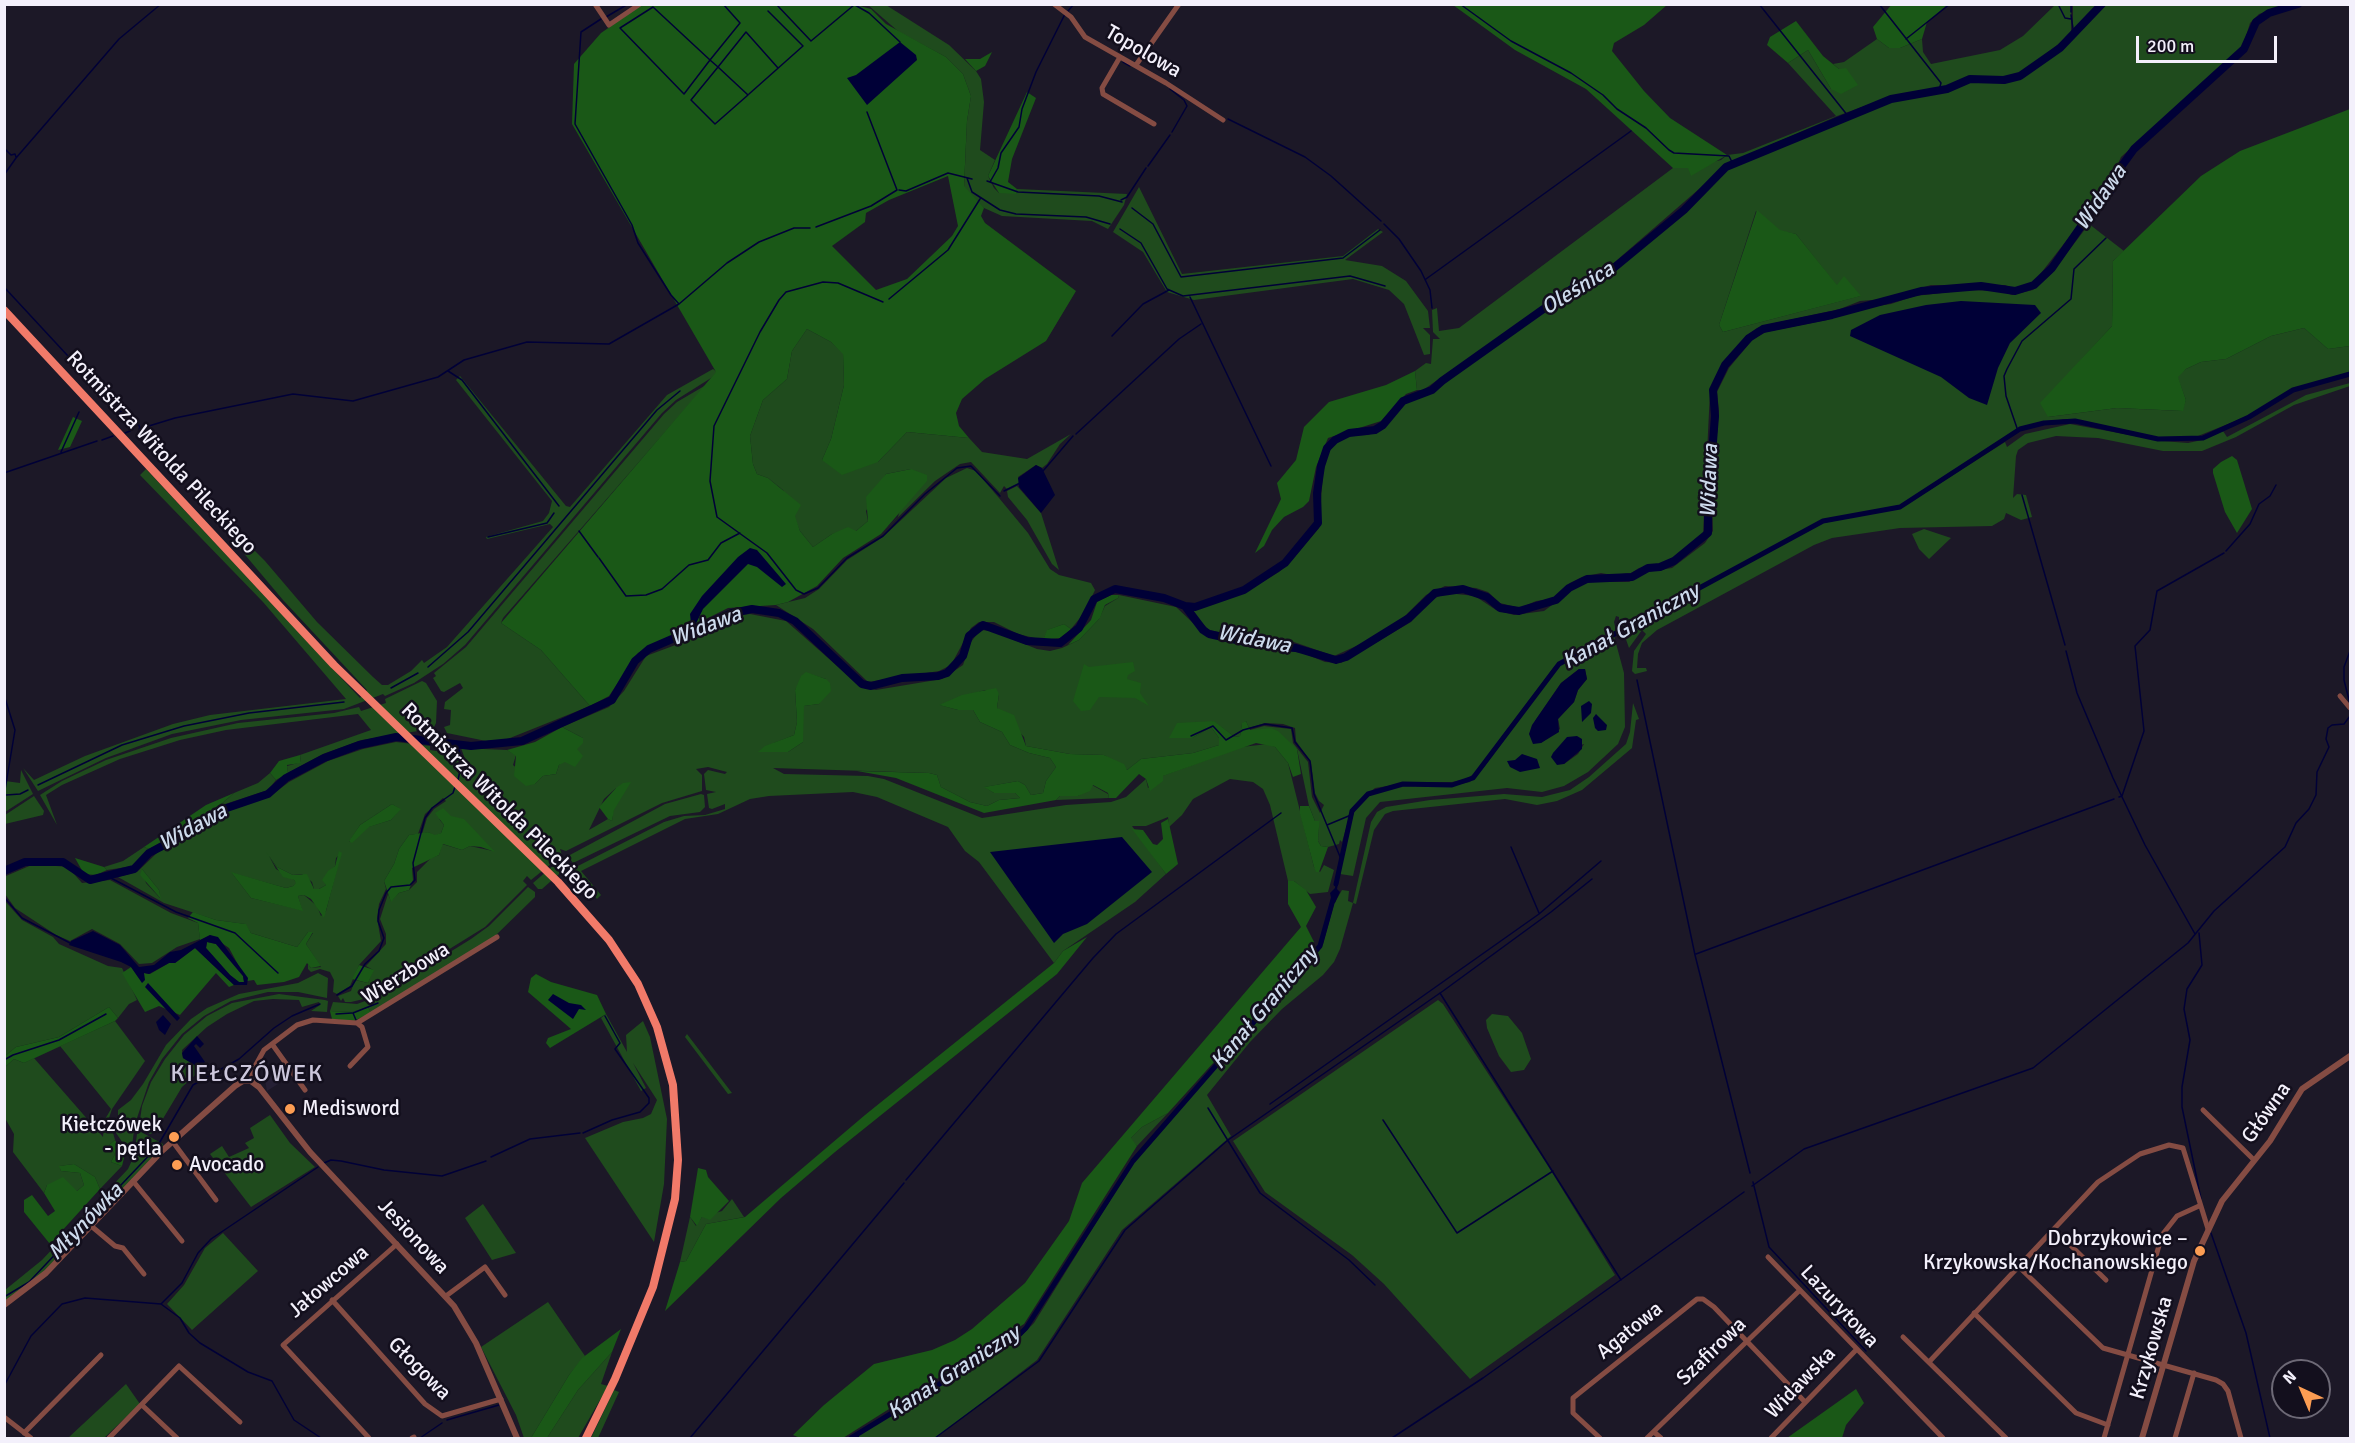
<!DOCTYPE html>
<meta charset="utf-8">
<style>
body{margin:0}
#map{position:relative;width:2355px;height:1443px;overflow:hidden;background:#1c1827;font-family:Signika,sans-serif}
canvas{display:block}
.frame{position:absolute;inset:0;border:6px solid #f3f0fb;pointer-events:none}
.north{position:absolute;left:2271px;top:1359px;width:60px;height:60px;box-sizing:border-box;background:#130f1d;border:2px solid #6d6976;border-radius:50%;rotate:316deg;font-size:16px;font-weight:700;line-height:24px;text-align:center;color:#f3f0fb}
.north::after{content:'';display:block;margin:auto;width:21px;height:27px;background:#fc9d53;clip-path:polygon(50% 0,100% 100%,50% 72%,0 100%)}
.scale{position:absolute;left:2136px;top:36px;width:141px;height:27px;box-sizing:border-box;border:3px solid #f3f0fb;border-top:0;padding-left:8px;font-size:18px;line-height:21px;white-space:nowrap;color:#f3f0fb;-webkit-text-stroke:4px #130f1d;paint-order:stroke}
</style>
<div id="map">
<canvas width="2355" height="1443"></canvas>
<div class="frame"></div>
<div class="north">N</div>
<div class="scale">200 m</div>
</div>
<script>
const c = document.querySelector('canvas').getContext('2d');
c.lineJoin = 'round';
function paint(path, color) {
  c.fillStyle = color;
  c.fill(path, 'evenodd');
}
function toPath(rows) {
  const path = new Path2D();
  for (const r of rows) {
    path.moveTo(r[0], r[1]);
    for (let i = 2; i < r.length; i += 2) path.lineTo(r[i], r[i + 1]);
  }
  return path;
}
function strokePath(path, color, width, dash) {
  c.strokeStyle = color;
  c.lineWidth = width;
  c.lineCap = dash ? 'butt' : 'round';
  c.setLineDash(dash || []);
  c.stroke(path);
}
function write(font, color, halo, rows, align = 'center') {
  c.font = font + ' Signika,sans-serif';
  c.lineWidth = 5;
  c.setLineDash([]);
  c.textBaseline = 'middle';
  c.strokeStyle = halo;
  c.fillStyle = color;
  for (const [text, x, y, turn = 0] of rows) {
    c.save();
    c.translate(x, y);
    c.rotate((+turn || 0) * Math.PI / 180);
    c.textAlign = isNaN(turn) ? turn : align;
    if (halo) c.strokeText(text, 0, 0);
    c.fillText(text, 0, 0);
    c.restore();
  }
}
paint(toPath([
 [283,1062,292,1075,267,1091,264,1075]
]), '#251f34');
paint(toPath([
 [2073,4,2099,4,2099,5,2073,30],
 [868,5,886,5,949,45,976,71,981,79,984,102,980,150,995,160,988,176,994,188,999,193,1016,193,1017,189,1127,194,1124,205,1108,229,1092,221,1002,216,984,208,974,200,964,187,967,121,971,96,963,74,946,57,899,32],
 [2055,5,2071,5,2071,34,2032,65,2013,76,1970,77,1943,88,1895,95,1837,116,1729,163,1594,280,1568,290,1423,390,1417,390,1415,371,1426,363,1431,364,1433,339,1440,339,1433,332,1432,310,1437,308,1439,331,1459,328,1673,168,1688,168,1721,160,1727,155,1743,153,1836,116,1788,63,1808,50,1831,89,1839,69,1833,64,1844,62,1877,39,1889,48,1900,48,1922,39,1923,52,1931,64,2000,50,2023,36],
 [2105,5,2286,5,2259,14,2250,23,2244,43,2239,51,2121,157,2106,190,2034,282,2015,289,2005,285,1931,285,1884,299,1860,301,1840,309,1775,323,1757,328,1746,336,1719,370,1710,392,1703,534,1678,555,1660,564,1639,568,1631,573,1612,575,1601,573,1582,577,1570,583,1552,599,1536,601,1520,608,1500,603,1488,592,1476,588,1445,586,1426,595,1403,618,1363,643,1334,656,1294,642,1255,640,1209,630,1190,610,1242,594,1279,572,1291,561,1319,528,1323,474,1327,455,1335,443,1345,436,1368,435,1379,430,1407,401,1432,392,1573,291,1597,284,1667,226,1726,169,1888,101,1939,93,1981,79,2015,81,2066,46],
 [1756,211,1780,231,1796,234,1837,286,1860,296,1723,332,1719,325],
 [1139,187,1182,274,1343,256,1378,229,1383,232,1345,260,1382,266,1406,281,1428,311,1430,328,1423,328,1430,335,1430,354,1424,355,1404,304,1389,290,1353,279,1194,300,1167,292,1143,252,1113,232],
 [2089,224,2124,251,2113,261,2112,326,2080,361,2048,417,2117,408,2182,411,2186,400,2177,376,2186,369,2201,362,2226,359,2271,336,2304,328,2328,349,2350,346,2350,373,2291,390,2248,416,2193,438,2156,437,2064,419,2020,428,1899,506,1825,519,1619,629,1619,617,1616,616,1614,622,1616,631,1554,667,1474,774,1466,779,1452,782,1413,782,1375,788,1352,808,1342,842,1340,840,1339,844,1328,847,1321,846,1318,841,1319,821,1315,821,1309,806,1297,749,1250,730,1264,726,1291,729,1293,743,1308,762,1312,797,1320,813,1324,805,1319,801,1315,793,1311,762,1296,741,1295,728,1283,724,1265,723,1249,728,1246,721,1242,724,1240,736,1235,737,1213,721,1192,738,1211,727,1219,738,1219,745,1193,753,1141,759,1127,770,1104,755,1070,754,1026,746,1024,737,997,708,999,694,985,690,940,705,958,710,973,710,980,722,1002,732,1010,745,1029,753,1050,758,1056,767,1046,781,1043,793,1031,795,1025,785,1018,781,985,787,994,793,1015,793,1020,798,999,800,987,806,970,802,941,787,937,775,929,773,773,768,784,774,868,776,884,779,982,818,1066,805,1111,802,1126,797,1146,779,1148,788,1162,776,1241,747,1268,744,1275,747,1288,763,1314,867,1320,872,1324,865,1334,870,1328,892,1310,894,1294,881,1288,881,1270,805,1263,789,1253,782,1230,779,1193,799,1182,815,1169,827,1168,817,1146,826,1132,826,1166,874,1135,902,1063,951,1054,963,979,862,965,851,948,827,877,797,853,792,769,796,750,799,718,814,685,819,581,871,601,895,597,899,572,869,664,822,684,816,705,815,725,809,725,804,712,809,709,808,707,794,716,792,706,790,704,774,708,770,725,774,727,772,708,767,696,769,702,775,702,791,662,803,566,851,560,849,562,855,531,880,527,876,523,881,527,885,485,927,372,997,351,1002,345,1002,343,998,341,1001,338,996,351,991,355,980,368,983,373,970,366,966,386,944,386,934,380,919,388,894,391,901,399,893,409,890,417,882,417,872,431,858,439,855,442,844,462,850,470,846,493,851,439,819,444,825,441,833,435,836,428,832,422,834,427,818,434,809,446,801,443,798,425,814,418,834,409,835,399,849,394,864,384,881,386,889,379,904,377,918,381,941,359,965,350,986,337,994,333,992,334,980,330,972,320,969,311,972,308,969,308,964,311,968,321,967,306,944,313,933,308,932,297,947,251,933,245,924,216,920,164,903,118,877,137,872,159,851,205,829,225,811,269,797,289,782,328,761,363,749,396,742,430,746,430,750,436,751,452,747,458,752,459,771,464,774,466,762,461,748,507,750,516,755,513,765,535,784,543,776,556,774,559,765,576,749,583,738,562,727,609,707,624,691,646,656,697,637,735,616,750,614,786,621,852,679,864,688,876,690,942,679,963,665,971,642,980,630,992,631,1037,649,1050,651,1062,648,1079,640,1099,619,1105,606,1118,598,1119,595,1176,607,1208,637,1248,646,1303,653,1325,662,1341,663,1411,622,1430,600,1447,593,1475,596,1496,610,1514,615,1544,611,1572,590,1588,582,1629,582,1647,572,1672,568,1705,543,1713,531,1712,491,1719,411,1717,392,1729,368,1753,339,1766,332,1827,320,1857,309,1891,304,1915,296,1968,290,2002,291,2012,295,2033,290,2051,274],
 [806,673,826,679,819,704,803,706,803,742,788,752,768,751,774,743,794,735,797,722,795,690],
 [616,788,612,821,608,819,589,830,604,799],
 [392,804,400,809,391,820,368,827,349,842,360,825],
 [341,853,326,911,321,916,317,906,304,895,298,896,302,910,251,898,232,873,286,888,293,886,297,883,294,880,276,869,269,856,277,867,293,875,302,874,312,882,314,889,319,889,326,885,324,878,335,866,336,858],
 [142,869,159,890,160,898,146,883],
 [807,329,831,342,843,353,844,385,831,439,822,460,878,462,907,432,969,438,982,452,1027,459,1071,434,1060,444,1047,464,1042,468,1036,465,1018,477,1020,483,1007,489,1004,486,1000,493,971,462,960,464,935,481,881,534,898,517,911,469,886,474,866,511,868,521,856,531,832,534,813,547,800,531,783,490,768,478,757,474,753,464,750,436,763,400,787,379,792,351],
 [713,369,717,372,711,378,676,400,662,413,465,645,443,664,414,683,385,696,383,694,344,709,241,720,172,734,106,758,38,791,23,768,34,780,85,756,173,724,210,715,346,699,263,602,140,475,146,469,360,698,367,690,283,600,220,525,224,520,265,561,317,622,373,677,382,685,388,685,411,671,422,660,424,663,447,647,553,527,550,524,487,539,486,537,543,521,549,513,552,501,456,380,460,376,566,506,570,507,667,395],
 [2350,383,2350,386,2294,405,2236,437,2202,451,2163,451,2098,438,2076,437,2056,436,2028,443,2018,450,2016,456,2013,498,2017,494,2026,495,2032,517,2021,520,2006,513,2004,519,1992,526,1900,528,1832,538,1814,545,1657,630,1642,643,1638,654,1637,668,1646,668,1647,671,1635,674,1632,671,1634,651,1646,634,1642,630,1629,648,1623,631,1823,523,1901,508,2005,442,2007,447,2025,434,2070,424,2162,441,2188,443,2202,440,2223,431,2227,437,2306,395],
 [706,385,503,618,501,623,541,650,590,706,505,740,486,741,447,733,444,727,450,725,451,710,444,709,445,702,463,688,460,683,444,692,441,691,433,678,436,676,434,673,466,647,664,414,677,402],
 [967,468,976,471,999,498,1028,533,1050,569,1059,575,1091,583,1095,590,1084,613,1071,629,1064,624,1048,630,1043,640,1018,634,994,622,979,622,971,628,951,665,939,671,868,682,813,629,776,605,805,598,819,589,847,560,883,537,946,478],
 [1017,486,1041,513,1059,570,1052,564,1027,520,1008,497,1007,491],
 [1924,529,1951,538,1929,559,1919,549,1912,534],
 [1614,636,1624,673,1625,727,1618,744,1588,772,1564,786,1542,792,1507,788,1380,802,1366,818,1353,876,1340,874,1350,824,1355,810,1367,797,1386,788,1401,786,1448,787,1470,782,1484,767,1559,666],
 [1579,669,1585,669,1587,679,1578,690,1574,702,1558,719,1560,729,1541,743,1535,721,1561,683],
 [1584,744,1578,754,1564,764,1553,753],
 [422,681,426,683,437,701,436,723,431,733,418,731,362,740,323,754,288,773,287,766,301,762,300,755,371,730,358,714,226,730,180,740,120,759,62,785,46,795,57,825,40,795,62,781,106,760,171,738,238,723,334,713,359,707,361,711,386,703,385,699],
 [1633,703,1639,719,1636,720,1632,748,1582,790,1557,801,1537,805,1505,799,1393,811,1385,814,1374,830,1356,904,1353,903,1340,949,1334,962,1323,975,1282,1009,1250,1042,1207,1095,1231,1136,1122,1230,1037,1360,936,1438,854,1438,1021,1336,1034,1323,1135,1160,1256,1020,1314,958,1323,944,1334,904,1342,890,1349,891,1348,901,1353,903,1371,822,1377,812,1386,807,1430,800,1504,794,1542,797,1570,790,1589,777,1626,744,1630,732],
 [21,770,33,794,5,812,5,781,20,783],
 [270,773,276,780,268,790,219,806,234,793,258,783],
 [1092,785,1108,794,1109,798,1056,800,1060,796,1078,796],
 [701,794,704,795,705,807,700,812,670,816,573,863,568,856,665,804],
 [34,796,44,811,43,815,5,824,5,815],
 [144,847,149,849,133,866,107,870,104,867,123,861],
 [562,858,567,867,542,889,538,889,533,883],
 [34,864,68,867,82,883,110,880,171,913,198,923,200,939,177,947,152,963,139,964,120,944,92,929,70,941,56,935,15,908,5,894,6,876],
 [528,887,535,892,535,897,494,937,371,1013,368,1007,352,1012,330,1011,333,1002,357,1004,379,996,471,939,489,926],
 [4,900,22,920,53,937,59,944,108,966,122,968,137,1000,129,1004,118,1018,109,1007,59,1037,16,1047,5,1056],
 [318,973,328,978,327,998,298,992,268,992,231,1001,204,1016,182,1034,162,1059,149,1082,135,1124,118,1115,118,1110,131,1100,143,1084,166,1045,191,1019,207,1008,239,994,298,983],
 [279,994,325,1000,328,1001,327,1012,311,1011,320,1005,319,1002,302,1007,299,1000,273,999,254,1001,227,1014,207,1027,182,1050,183,1058,202,1069,182,1087,155,1132,150,1134,139,1127,142,1106,151,1082,165,1059,184,1035,207,1016,232,1003],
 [1438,1000,1443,1004,1548,1166,1615,1275,1470,1379,1384,1284,1352,1255,1265,1192,1233,1141],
 [606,1014,627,1052,626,1035,643,1021,650,1037,667,1119,664,1184,654,1242,585,1138,623,1122,643,1118,651,1114,657,1100,633,1063,646,1088,641,1091,601,1018],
 [1492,1014,1508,1016,1522,1033,1531,1059,1524,1070,1511,1072,1499,1056,1487,1028,1486,1020],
 [115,1021,145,1061,112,1109,109,1118,115,1140,109,1145,115,1154,111,1162,122,1166,100,1189,95,1177,74,1164,60,1166,61,1171,80,1173,84,1185,77,1191,47,1185,44,1193,13,1152,14,1134,5,1118,5,1067,14,1059,24,1063,34,1058,103,1137,104,1121,111,1109,60,1046],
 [687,1034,732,1093,728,1094,685,1037],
 [1168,1113,1137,1146,1130,1139,1142,1127],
 [270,1115,290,1143,315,1167,251,1207,210,1154,222,1146,229,1157,249,1148,245,1143,254,1138,250,1128],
 [117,1119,134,1130,131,1155,114,1130,112,1123],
 [141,1132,163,1144,163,1147,39,1277,5,1302,5,1290,42,1260,128,1169,134,1156,137,1134],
 [732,1199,744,1217,706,1224,686,1261,680,1262,690,1217,696,1226,702,1217,722,1211],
 [483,1204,516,1253,492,1260,465,1218],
 [223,1233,258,1271,192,1330,167,1304,184,1285,205,1248],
 [548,1302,585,1356,569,1375,531,1438,524,1438,516,1415,481,1347],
 [612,1352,601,1384,608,1386,578,1438,547,1438,578,1390],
 [126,1384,140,1404,104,1438,68,1438],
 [614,1390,619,1392,598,1438,591,1438]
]), '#1f4b1d');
paint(toPath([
 [643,4,856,5,871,9,886,24,946,57,963,74,971,96,967,121,964,186,984,208,981,216,985,223,1076,291,1046,341,985,379,962,399,956,413,959,426,969,438,907,432,878,462,842,475,822,460,831,439,844,385,843,354,831,342,807,329,792,351,787,379,763,400,750,436,753,464,757,474,768,478,801,505,795,516,800,531,813,547,832,534,848,527,856,531,868,521,866,497,886,474,911,469,927,475,927,481,881,534,843,558,817,586,788,602,776,605,728,608,638,653,609,696,590,706,541,650,501,623,716,372,572,124,574,64,601,33],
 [948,176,958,226,952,236,907,279,876,290,832,246,865,222,866,213,889,200],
 [1892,4,1947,4,1947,5,1927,22,1922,39,1900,48,1889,48,1877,39,1873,27],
 [1453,5,1667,5,1644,25,1614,43,1612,51,1644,91,1670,118,1727,155,1691,176,1688,168,1673,168,1586,89,1515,50],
 [1796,21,1823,56,1839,69,1846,68,1858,85,1841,94,1831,89,1808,50,1788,63,1767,45,1770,37],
 [992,52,985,66,976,71,965,59,980,59],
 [1027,92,1036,98,1012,159,1008,182,1017,189,1016,194,999,193,988,176],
 [2350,109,2350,346,2328,349,2304,328,2271,336,2226,359,2201,362,2186,369,2178,377,2186,400,2183,411,2117,408,2048,417,2040,403,2112,326,2113,261,2201,176,2240,151],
 [1757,210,1780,230,1796,234,1837,285,1844,276,1861,296,1723,332,1719,325],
 [1415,371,1417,390,1406,394,1381,421,1328,438,1316,467,1309,501,1303,507,1284,517,1272,530,1264,546,1255,553,1281,499,1277,483,1296,460,1304,427,1329,402,1386,385],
 [73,417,82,421,70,447,58,450],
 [2232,456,2237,460,2252,509,2237,533,2225,512,2213,473,2213,469,2221,462],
 [1111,595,1119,595,1118,598,1105,605,1100,618,1079,640,1068,645,1091,620,1097,602],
 [1064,624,1071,629,1067,633,1060,638,1043,640,1047,630],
 [1133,662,1135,671,1128,675,1127,679,1141,683,1140,693,1149,706,1135,698,1099,697,1090,710,1081,711,1073,701,1084,664,1089,667],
 [806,672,826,679,830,683,831,691,819,704,804,706,803,742,788,752,758,752,765,746,794,735,797,722,795,690,801,676],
 [996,688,999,694,997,708,1014,715,1026,746,1070,754,1104,755,1124,764,1127,770,1141,759,1193,753,1219,745,1219,738,1211,727,1192,738,1169,738,1177,723,1214,721,1235,737,1240,736,1242,723,1246,721,1250,730,1271,728,1278,731,1297,749,1301,774,1293,777,1288,763,1275,747,1256,743,1163,776,1163,781,1150,791,1146,779,1139,774,1116,798,1109,798,1108,793,1093,785,1090,791,1078,796,1060,796,1056,800,984,813,896,778,857,771,929,773,937,775,941,787,970,802,987,806,999,800,1020,798,1015,793,994,793,984,787,1018,781,1025,785,1031,795,1043,793,1046,781,1056,767,1050,758,1029,753,1010,745,1002,732,980,722,973,710,958,710,939,705,962,695],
 [562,727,583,738,583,743,577,749,583,756,575,767,565,762,559,765,556,774,543,776,535,784,526,786,514,776,516,756,507,750,535,742],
 [300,755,301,763,287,765,288,773,276,780,270,773,279,761],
 [631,782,614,810,612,821,608,819,599,807,616,788,623,783],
 [234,793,198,824,187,827,149,849,144,847,206,805],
 [392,804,401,809,391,820,369,827,352,843,349,841,360,825],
 [1300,806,1309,806,1315,821,1319,821,1320,814,1318,841,1321,846,1328,847,1319,872,1316,872,1314,867,1300,814],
 [443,808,451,816,464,819,495,852,481,847,470,846,462,850,443,844,439,855,412,868,413,880,409,890,399,893,391,902,384,881,394,864,399,849,409,835,428,832,435,835,441,833,444,825,435,813],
 [1168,819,1178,864,1166,874,1132,829,1143,830,1153,844,1157,845,1163,839,1161,823],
 [339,851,342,853,324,918,311,899,304,895,298,896,303,911,251,898,231,872,286,888,293,886,296,883,294,880,283,877,266,852,277,867,293,875,307,874,314,889,319,889,326,885,322,880,328,871,335,866],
 [75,858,104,867,107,870,96,875,84,874],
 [142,869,159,890,161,899,140,875],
 [1288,881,1294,881,1306,890,1316,907,1306,926,1314,942,1308,953,1280,989,1168,1113,1142,1127,1131,1138,1137,1146,1024,1324,843,1438,800,1438,793,1435,824,1405,874,1364,932,1350,955,1340,972,1329,1025,1283,1069,1221,1082,1183,1301,927,1288,904],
 [193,912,216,920,246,924,251,933,297,947,308,932,313,932,306,944,321,966,311,968,307,963,299,977,284,982,257,985,254,980,247,981,229,948,210,935,200,940,198,923,188,918],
 [1087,937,1057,974,835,1152,781,1198,665,1311,680,1262,686,1261,706,1224,745,1217,865,1115,1054,963,1063,951],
 [207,942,216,944,243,976,244,982,239,982,230,975,206,948],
 [195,948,234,985,229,987,216,973,180,1015,159,1006,145,1012,122,973,131,967,139,978,144,973,150,974,169,963,175,963],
 [359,965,374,970,368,983,352,979],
 [536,974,551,982,597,995,606,1014,550,1048,546,1043,548,1038,571,1029,528,992,531,978],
 [109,1007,118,1018,115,1021,24,1063,14,1059,5,1067,5,1056,16,1047,59,1037],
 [368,1007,371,1013,354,1021,332,1019,330,1011,352,1012],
 [115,1140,124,1158,122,1166,111,1162,115,1154,109,1145],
 [74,1164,95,1177,100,1189,50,1244,24,1212,24,1200,32,1195,48,1216,55,1211,44,1193,47,1185,63,1177,77,1191,84,1185,80,1173,61,1171,59,1166],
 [698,1168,706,1170,708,1177,729,1201,710,1220,702,1217,697,1226,690,1217],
 [621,1329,612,1352,578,1390,547,1438,531,1438,569,1375,582,1358],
 [1856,1389,1864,1403,1846,1425,1842,1438,1787,1438]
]), '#1a5817');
paint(toPath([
 [900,42,916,55,917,60,867,105,847,78,856,75],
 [1961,301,2035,305,2041,313,2010,343,1998,368,1987,405,1969,398,1941,377,1850,336,1851,330,1880,315,1926,305],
 [1036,465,1042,468,1055,495,1041,513,1019,487,1018,478],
 [750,548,757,550,786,584,782,587,757,567,748,564,703,609,692,632,690,614,702,596,738,557],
 [1579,669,1585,669,1587,679,1578,690,1574,702,1558,719,1559,732,1541,743,1533,744,1529,734,1532,725,1561,683],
 [1589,701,1592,704,1591,713,1582,722,1581,706],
 [1596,714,1607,725,1606,730,1598,731,1595,728,1593,718],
 [1577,736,1582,739,1582,749,1564,764,1557,765,1551,757,1553,753,1567,737],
 [1522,754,1537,759,1540,768,1520,772,1510,767,1507,761,1515,760],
 [1122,837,1152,872,1087,924,1063,934,1054,943,990,852],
 [1336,879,1339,879,1337,889,1340,892,1335,903,1332,902,1330,893,1335,888],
 [93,931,120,945,139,967,154,965,170,952,181,950,210,935,218,937,248,978,247,985,234,985,195,948,175,963,169,963,149,974,144,973,145,980,142,983,131,967,121,962,69,945,71,941],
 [207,942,216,944,243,976,244,982,239,982,230,975,206,948],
 [148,983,180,1018,177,1021,145,987],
 [553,994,569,1003,581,1005,586,1010,579,1009,573,1019,548,1000],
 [163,1015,171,1024,165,1035,159,1030,156,1022],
 [197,1036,204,1044,200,1048,196,1044,194,1046,205,1062,199,1068,183,1058,182,1053]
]), '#000037');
strokePath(toPath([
 [723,4,740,23,710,60,684,94,620,28,653,7,710,60,718,67,748,95,715,124,691,100,718,67,746,32,778,68],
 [776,4,811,41,854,5],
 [1460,4,1511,41,1571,73,1603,95,1617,109,1646,128,1669,150,1674,153,1729,156,1733,164],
 [1759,4,1848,116],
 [1879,4,1941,83,1939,90],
 [2058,4,2065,18,2071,19],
 [855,5,869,13,900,42],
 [1068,11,1074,4],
 [2071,12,2071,4],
 [2071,15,2074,35],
 [606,17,628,4],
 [601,19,581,32,575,124,632,225,638,243,671,295,679,304],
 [1906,39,1950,4],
 [1123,62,1130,66],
 [1170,89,1184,100,1187,106,1172,132],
 [749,94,803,46,768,11],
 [1228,119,1305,157,1331,176,1381,221],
 [4,148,11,155,15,154,16,157],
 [1148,166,1170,135],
 [4,175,16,158,119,39,161,4],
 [967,178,972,192,1000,210,1016,214,1086,217,1110,224],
 [987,181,1018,192,1099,196,1122,202],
 [990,182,998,168,1001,153,1019,127,1022,109,1036,72,1065,14],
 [899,190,906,191,948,173,972,179],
 [1121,200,1127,197,1146,168],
 [1132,208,1153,224,1181,277,1343,258,1380,230],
 [1384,224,1399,239,1421,271,1430,290,1432,308],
 [816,227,871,206,897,190,867,112],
 [1120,229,1141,243,1167,289,1183,296,1350,276,1385,286],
 [1426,279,1631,131],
 [4,287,118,410,138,423,140,428],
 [1190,297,1271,466],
 [889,299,948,250,980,199],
 [883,302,838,283,823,282,786,292,779,300,760,332,714,426,710,481,717,517,767,553,796,590,804,594,818,588,847,558,883,536,925,494,957,468,971,466,1000,496],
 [1112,336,1143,304,1169,290],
 [448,371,462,380,559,506],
 [139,429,175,418,293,394,353,401,438,377,464,360,527,342,609,344,679,304,727,263,759,242,794,228,810,228],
 [2018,431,2006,396,2004,376,2007,369,2022,341,2071,299,2074,269,2106,238],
 [125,433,130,431],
 [1076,434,1179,339,1201,324],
 [102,440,113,436],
 [61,452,79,412],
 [1043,471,1073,436],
 [4,473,97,441],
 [1004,491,1020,483],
 [2022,495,2065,645],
 [579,531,598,557],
 [488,537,547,523,554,513],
 [2226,551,2250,524,2259,504,2270,496,2276,485],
 [599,558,626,596,646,595,662,589,689,565,708,560,721,543,740,533],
 [2066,651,2077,693,2113,778,2145,845,2195,934],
 [428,667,468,632,657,410,680,391],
 [1637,680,1695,955,1750,1173],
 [391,688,418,673],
 [4,695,15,730,4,796],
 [2350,704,2344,680,2344,667,2350,651],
 [1191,736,1213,726,1226,740,1243,730,1265,724,1292,728,1295,742,1310,761,1314,794,1341,859],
 [457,743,462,761,458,780],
 [38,785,122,745,184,726,249,713,344,702],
 [6,795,20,794,28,790],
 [2119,797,2122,796,2144,731,2135,646,2150,630,2157,591,2224,553],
 [1327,825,1351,815],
 [1511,847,1539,913],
 [107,876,176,912,235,933,278,973],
 [4,897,22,918,70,943],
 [2199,933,2202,965,2187,989,2184,1009,2190,1040,2182,1087,2182,1107,2201,1199],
 [1696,954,2114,799],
 [1440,993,1621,1280],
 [337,995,352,986,365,964,379,951,384,938,378,921,379,910,386,893,391,887,410,885,415,880,413,863,425,818,432,808,453,793,455,787],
 [336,1014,352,1013],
 [356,1020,353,1013,378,1003],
 [4,1060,13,1055,59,1040,106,1014],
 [1270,1104,1539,914,1601,861],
 [1208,1108,1260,1193,1349,1260,1375,1285],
 [1383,1120,1457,1233,1553,1171],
 [583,1133,612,1120,640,1112,649,1103,649,1098,615,1049,620,1043,605,1016],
 [491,1157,530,1139,580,1133],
 [324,1163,331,1160,341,1161,384,1170,442,1176,486,1161],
 [906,1180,1093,958,1116,934,1281,813],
 [1753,1182,1769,1247,1866,1351],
 [1752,1186,1804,1149,2033,1068,2188,943,2214,911,2285,847,2296,823,2309,809,2316,795,2317,772,2329,747,2326,739,2328,728,2332,725,2344,724,2350,716,2350,710],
 [2211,1233,2246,1333,2270,1438],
 [4,1297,29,1282,157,1147,193,1085,239,1059,274,1028,292,1016,320,1004],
 [161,1304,180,1318,189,1333,200,1343,248,1372,272,1381,294,1420,321,1438],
 [4,1386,31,1336,62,1304,85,1298,161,1304,182,1283,198,1253,211,1239,318,1167],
 [447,1420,499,1405],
 [857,1434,859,1438],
 [420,1438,442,1423],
 [690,1438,904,1183],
 [935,1438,1039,1361,1125,1230,1228,1140,1443,991,1551,912,1592,879],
 [1392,1438,1483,1378,1744,1192]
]), '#000037', 1.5);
strokePath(toPath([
 [1336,884,1352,811,1368,794,1403,784,1452,785,1473,778,1559,664,1823,521,1900,507,2020,429,2044,423,2075,421,2158,439,2203,438,2249,417,2293,390,2350,374],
 [851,1438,1018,1336,1026,1328,1133,1161,1320,946,1334,896]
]), '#000037', 5);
strokePath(toPath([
 [1185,606,1195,607,1244,590,1285,563,1318,523,1317,493,1321,466,1327,448,1335,440,1349,433,1375,430,1383,425,1403,401,1432,390,1442,381,1573,288,1598,281,1684,210,1726,167,1891,99,1947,89,1970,79,2004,80,2020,76,2060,48,2102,4],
 [4,871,25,862,63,862,90,880,134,869,149,853,201,826,221,810,268,794,286,778,324,758,359,745,396,737,471,746,522,741,612,700,635,661,649,649,732,613,752,609,779,613,795,621,862,684,871,686,902,678,938,676,947,673,963,656,969,636,983,625,1027,641,1060,643,1079,628,1094,599,1115,589,1164,598,1185,606,1203,630,1209,634,1255,644,1296,648,1336,660,1346,657,1409,618,1435,593,1463,589,1487,597,1500,608,1519,611,1556,600,1569,588,1587,579,1632,577,1648,568,1660,567,1674,561,1708,533,1708,506,1715,416,1713,390,1725,365,1749,338,1763,329,1832,315,1921,291,1981,286,2015,291,2034,285,2052,268,2091,212,2111,190,2118,171,2134,149,2244,49,2256,22,2269,13,2298,4]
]), '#000037', 8);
strokePath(toPath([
 [595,4,609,25,640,4],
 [1054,4,1071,17,1085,37,1166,83,1223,120],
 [1120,57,1102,88,1103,94,1154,124],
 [1136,65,1179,4],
 [2340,696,2350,708],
 [272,1044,305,1090],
 [350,1066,368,1047,362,1027,357,1023],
 [251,1081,253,1070,264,1050,297,1025,313,1020,357,1023,497,937],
 [2203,1110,2254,1160],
 [173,1142,216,1200],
 [133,1181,182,1241],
 [90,1225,115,1246,123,1248,144,1274],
 [2054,1229,2106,1280],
 [1768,1257,1943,1438],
 [2018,1266,2103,1348,2216,1380,2223,1384,2228,1391,2241,1438],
 [446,1296,485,1267,505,1295],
 [332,1300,425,1404,442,1416,501,1399],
 [1974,1313,2076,1413,2108,1425],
 [1903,1337,2006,1438],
 [1929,1362,2098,1182,2140,1154,2169,1145,2183,1148,2208,1229],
 [143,1406,177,1438],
 [4,1417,31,1438],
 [1654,1432,1661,1438],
 [24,1433,101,1355],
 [109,1438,179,1366,240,1422],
 [369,1438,283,1345,397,1244],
 [412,1438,414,1437],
 [1600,1438,1573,1413,1573,1398,1697,1299,1703,1299,1714,1307,1805,1402],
 [1647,1438,1800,1290],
 [1771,1438,1856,1350],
 [2104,1438,2162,1235,2177,1216,2199,1206],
 [2175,1438,2194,1373]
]), '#854c43', 5);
strokePath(toPath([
 [4,1305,46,1273,163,1150,235,1086,243,1081,251,1081,259,1087,310,1152,454,1306,476,1343,517,1438],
 [2142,1438,2194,1261,2222,1201,2270,1141,2302,1089,2350,1056]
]), '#854c43', 6);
strokePath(toPath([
 [4,310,334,665,558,882,609,940,638,984,657,1027,673,1085,678,1160,675,1199,653,1287,615,1379,586,1438]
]), '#f17a69', 8);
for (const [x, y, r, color] of [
 [290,1109,6,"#fc9d53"],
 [174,1137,6,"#fc9d53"],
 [177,1165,6,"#fc9d53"],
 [2200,1251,6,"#fc9d53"]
]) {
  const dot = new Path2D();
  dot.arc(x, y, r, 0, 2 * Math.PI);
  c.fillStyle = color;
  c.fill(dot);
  strokePath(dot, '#130f1d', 2);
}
write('21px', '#f3f0fb', '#130f1d', [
 ["Topolowa",1143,52,30],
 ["Rotmistrza Witolda Pileckiego",161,453,47],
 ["Rotmistrza Witolda Pileckiego",499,802,45],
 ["Wierzbowa",406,974,-32],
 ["Główna",2267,1113,-55],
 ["Jesionowa",413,1237,47],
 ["Jałowcowa",329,1282,-41],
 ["Lazurytowa",1839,1307,47],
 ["Agatowa",1630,1331,-39],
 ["Krzykowska",2152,1348,-74],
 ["Szafirowa",1712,1352,-44],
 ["Głogowa",419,1369,45],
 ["Widawska",1801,1383,-46]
]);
write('21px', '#f3f0fb', '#130f1d', [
 ["Medisword",302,1109],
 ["Kiełczówek",162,1125,"right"],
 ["- pętla",162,1149,"right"],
 ["Avocado",189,1165],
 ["Dobrzykowice –",2188,1239,"right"],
 ["Krzykowska/Kochanowskiego",2188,1263,"right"]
], 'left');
write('italic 22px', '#cddaec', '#130f1d', [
 ["Widawa",2101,198,-55],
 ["Oleśnica",1578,289,-32],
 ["Widawa",1710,481,-88],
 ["Widawa",706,627,-21],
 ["Kanał Graniczny",1631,627,-29],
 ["Widawa",1254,640,11],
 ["Widawa",193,828,-29],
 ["Kanał Graniczny",1265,1008,-50],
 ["Młynówka",86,1222,-46],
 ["Kanał Graniczny",954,1373,-33]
]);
c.letterSpacing = '1.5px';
write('24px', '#ccc7dc', '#130f1d', [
 ["KIEŁCZÓWEK",247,1075]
]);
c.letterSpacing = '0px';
</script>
